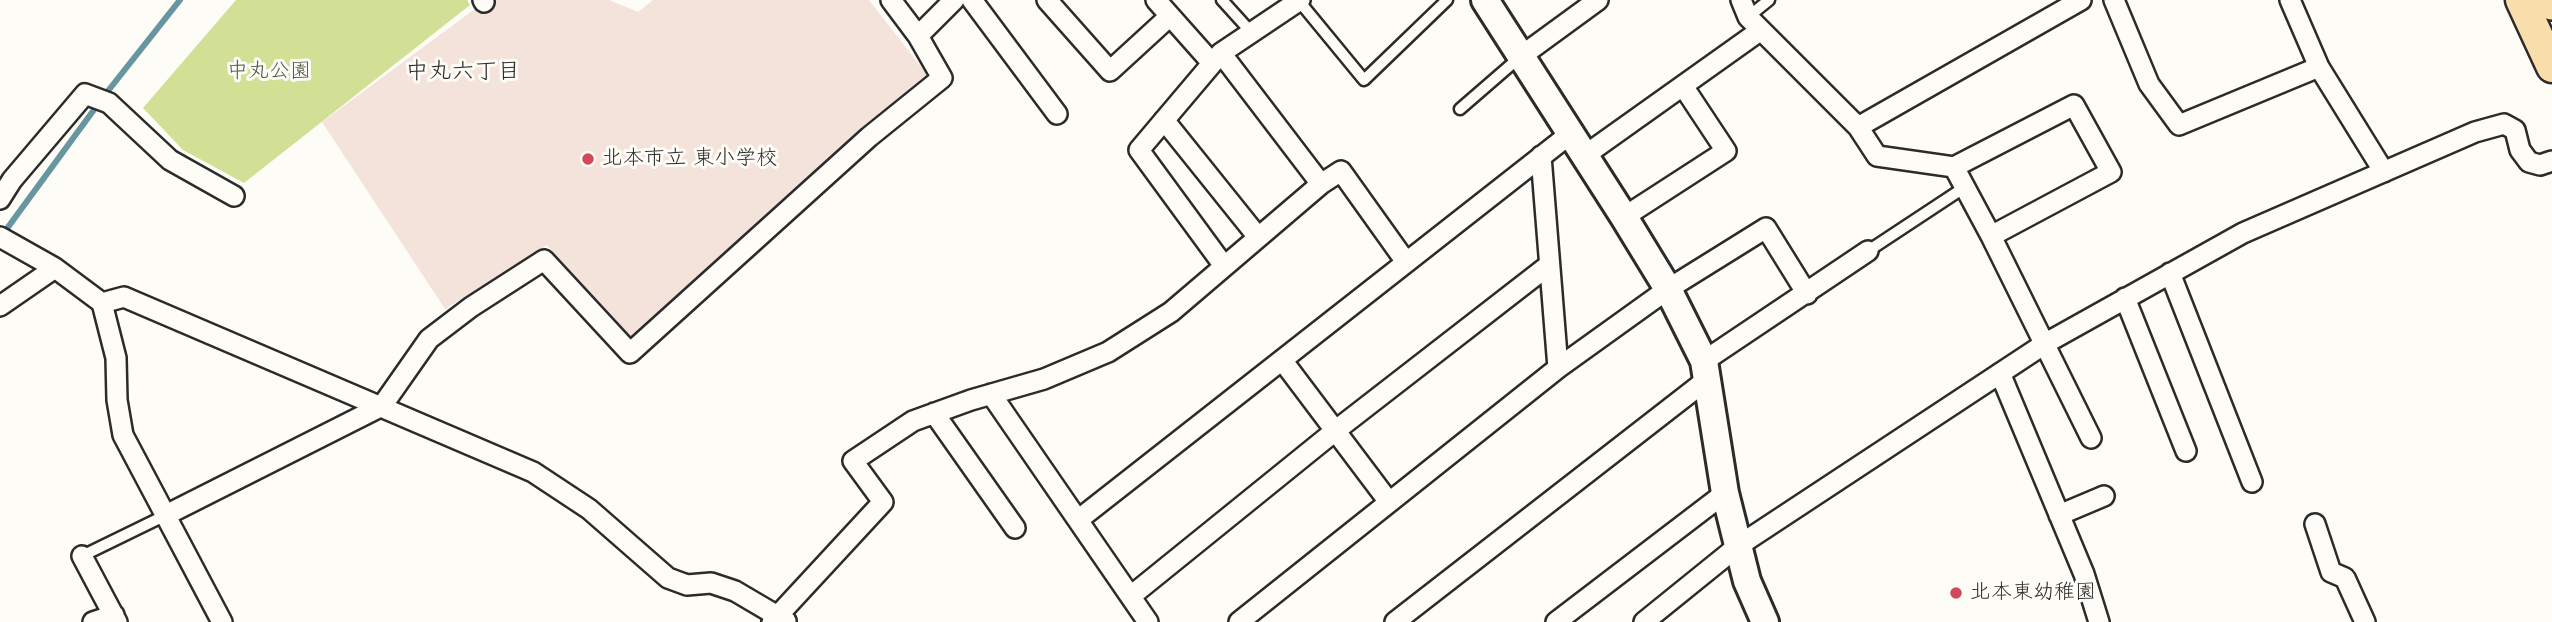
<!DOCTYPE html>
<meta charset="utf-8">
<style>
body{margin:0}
canvas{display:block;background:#fdfcf7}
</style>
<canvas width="2552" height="622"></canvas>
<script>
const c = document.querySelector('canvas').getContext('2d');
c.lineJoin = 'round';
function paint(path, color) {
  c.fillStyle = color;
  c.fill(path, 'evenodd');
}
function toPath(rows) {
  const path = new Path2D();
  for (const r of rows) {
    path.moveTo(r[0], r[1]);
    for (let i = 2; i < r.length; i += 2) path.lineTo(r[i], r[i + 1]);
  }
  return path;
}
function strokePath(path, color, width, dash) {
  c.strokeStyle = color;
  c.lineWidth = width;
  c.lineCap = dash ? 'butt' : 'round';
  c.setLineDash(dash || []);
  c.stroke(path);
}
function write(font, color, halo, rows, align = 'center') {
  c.font = font + ' "Shantell Sans","Klee One",sans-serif';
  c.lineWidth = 6;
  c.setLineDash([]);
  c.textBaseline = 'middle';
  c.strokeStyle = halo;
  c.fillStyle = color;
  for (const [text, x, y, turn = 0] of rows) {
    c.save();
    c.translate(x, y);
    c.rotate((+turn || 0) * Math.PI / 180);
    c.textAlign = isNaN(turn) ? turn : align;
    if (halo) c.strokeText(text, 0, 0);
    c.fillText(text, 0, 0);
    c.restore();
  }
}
paint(toPath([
 [487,0,609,0,638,12,653,0,869,0,929,77,784,197,631,338,547,245,445,309,322,122]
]), '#f4e3db');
paint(toPath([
 [236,0,467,0,470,5,244,183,183,150,143,108]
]), '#d1e094');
strokePath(toPath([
 [3,234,104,96,180,0]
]), '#6796a1', 6);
const lane = toPath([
 [1222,0,1251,32],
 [1299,1,1364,80,1447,0],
 [1748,17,1769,0],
 [1460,109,1520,57],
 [1868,251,1965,187],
 [82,556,164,516]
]);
const street = toPath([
 [483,0,484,2],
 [972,0,1057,114],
 [1047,0,1110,71,1170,16],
 [1156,0,1212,63],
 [1741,0,1748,17,1858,127,1877,156,1954,167,2074,105,2111,172,1991,236,1954,167],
 [2114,0,2149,84,2179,125,2319,67],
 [2290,0,2319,67,2384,172],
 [918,36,954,0],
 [1221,53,1321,184],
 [1520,57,1598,0],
 [1164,120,1258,237],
 [1858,127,2081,0],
 [1584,156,1761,30],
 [0,199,12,180,85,94,109,103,170,160,234,196],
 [1624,217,1726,151,1683,86],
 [1991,236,2091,438],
 [0,237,55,268,102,303,116,358,117,400,123,435,222,622],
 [1224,266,1139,150,1221,53,1300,0],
 [2170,273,2252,482],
 [2125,298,2186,451],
 [102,303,124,297,533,472,589,509,668,578,687,585,711,583,735,591,786,621],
 [0,306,55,268],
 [1282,360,1389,502],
 [1704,361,1868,251],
 [1558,368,1668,289,1766,228,1807,294],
 [2000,373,2084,574,2099,622],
 [991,394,1148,622],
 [934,413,1015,528],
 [2059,515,2104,496],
 [164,516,382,406,429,339,471,307,544,260,630,353,869,137,942,78,918,36,891,0],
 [1078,520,1570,134],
 [2315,524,2331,572,2345,578,2365,622],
 [82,556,117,622],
 [1131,596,1335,431,1549,265],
 [93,622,114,615],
 [772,622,883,502,853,461,913,421,971,400,1044,379,1108,352,1171,312,1321,184,1341,171,1406,262],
 [1239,622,1558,368,1541,156],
 [1395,622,1709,378],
 [1556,622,1725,493],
 [1644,622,1738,546,2046,343,2243,233,2475,132,2504,124,2515,130,2520,150,2529,162,2540,165,2552,161]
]);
const secondary = toPath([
 [1485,0,1624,217,1668,289,1704,361,1725,493,1747,581,1765,622]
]);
const primary = toPath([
 [2521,0,2552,67]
]);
const highway = toPath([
 [2551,0,2552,2]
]);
strokePath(lane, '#2b2b2b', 15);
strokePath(street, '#2b2b2b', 24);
strokePath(secondary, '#2b2b2b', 32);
strokePath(primary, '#2b2b2b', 35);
strokePath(highway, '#2b2b2b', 40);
strokePath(lane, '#fdfcf7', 10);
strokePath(street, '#fdfcf7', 19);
strokePath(secondary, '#fdfcf7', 26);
strokePath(primary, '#f9deab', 30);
strokePath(highway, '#f9deab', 35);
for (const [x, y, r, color] of [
 [588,159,7,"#d1495b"],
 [1956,593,7,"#d1495b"]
]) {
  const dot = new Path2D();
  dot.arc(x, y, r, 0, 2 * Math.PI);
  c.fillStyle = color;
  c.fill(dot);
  strokePath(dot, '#fdfcf7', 2.5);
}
write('21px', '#545845', '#fdfcf7', [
 ["中丸公園",269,72]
]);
write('21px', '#2b2b2b', '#fdfcf7', [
 ["北本市立 東小学校",602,159],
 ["北本東幼稚園",1970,593]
], 'left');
write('23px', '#2b2b2b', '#fdfcf7', [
 ["中丸六丁目",463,72]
]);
</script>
